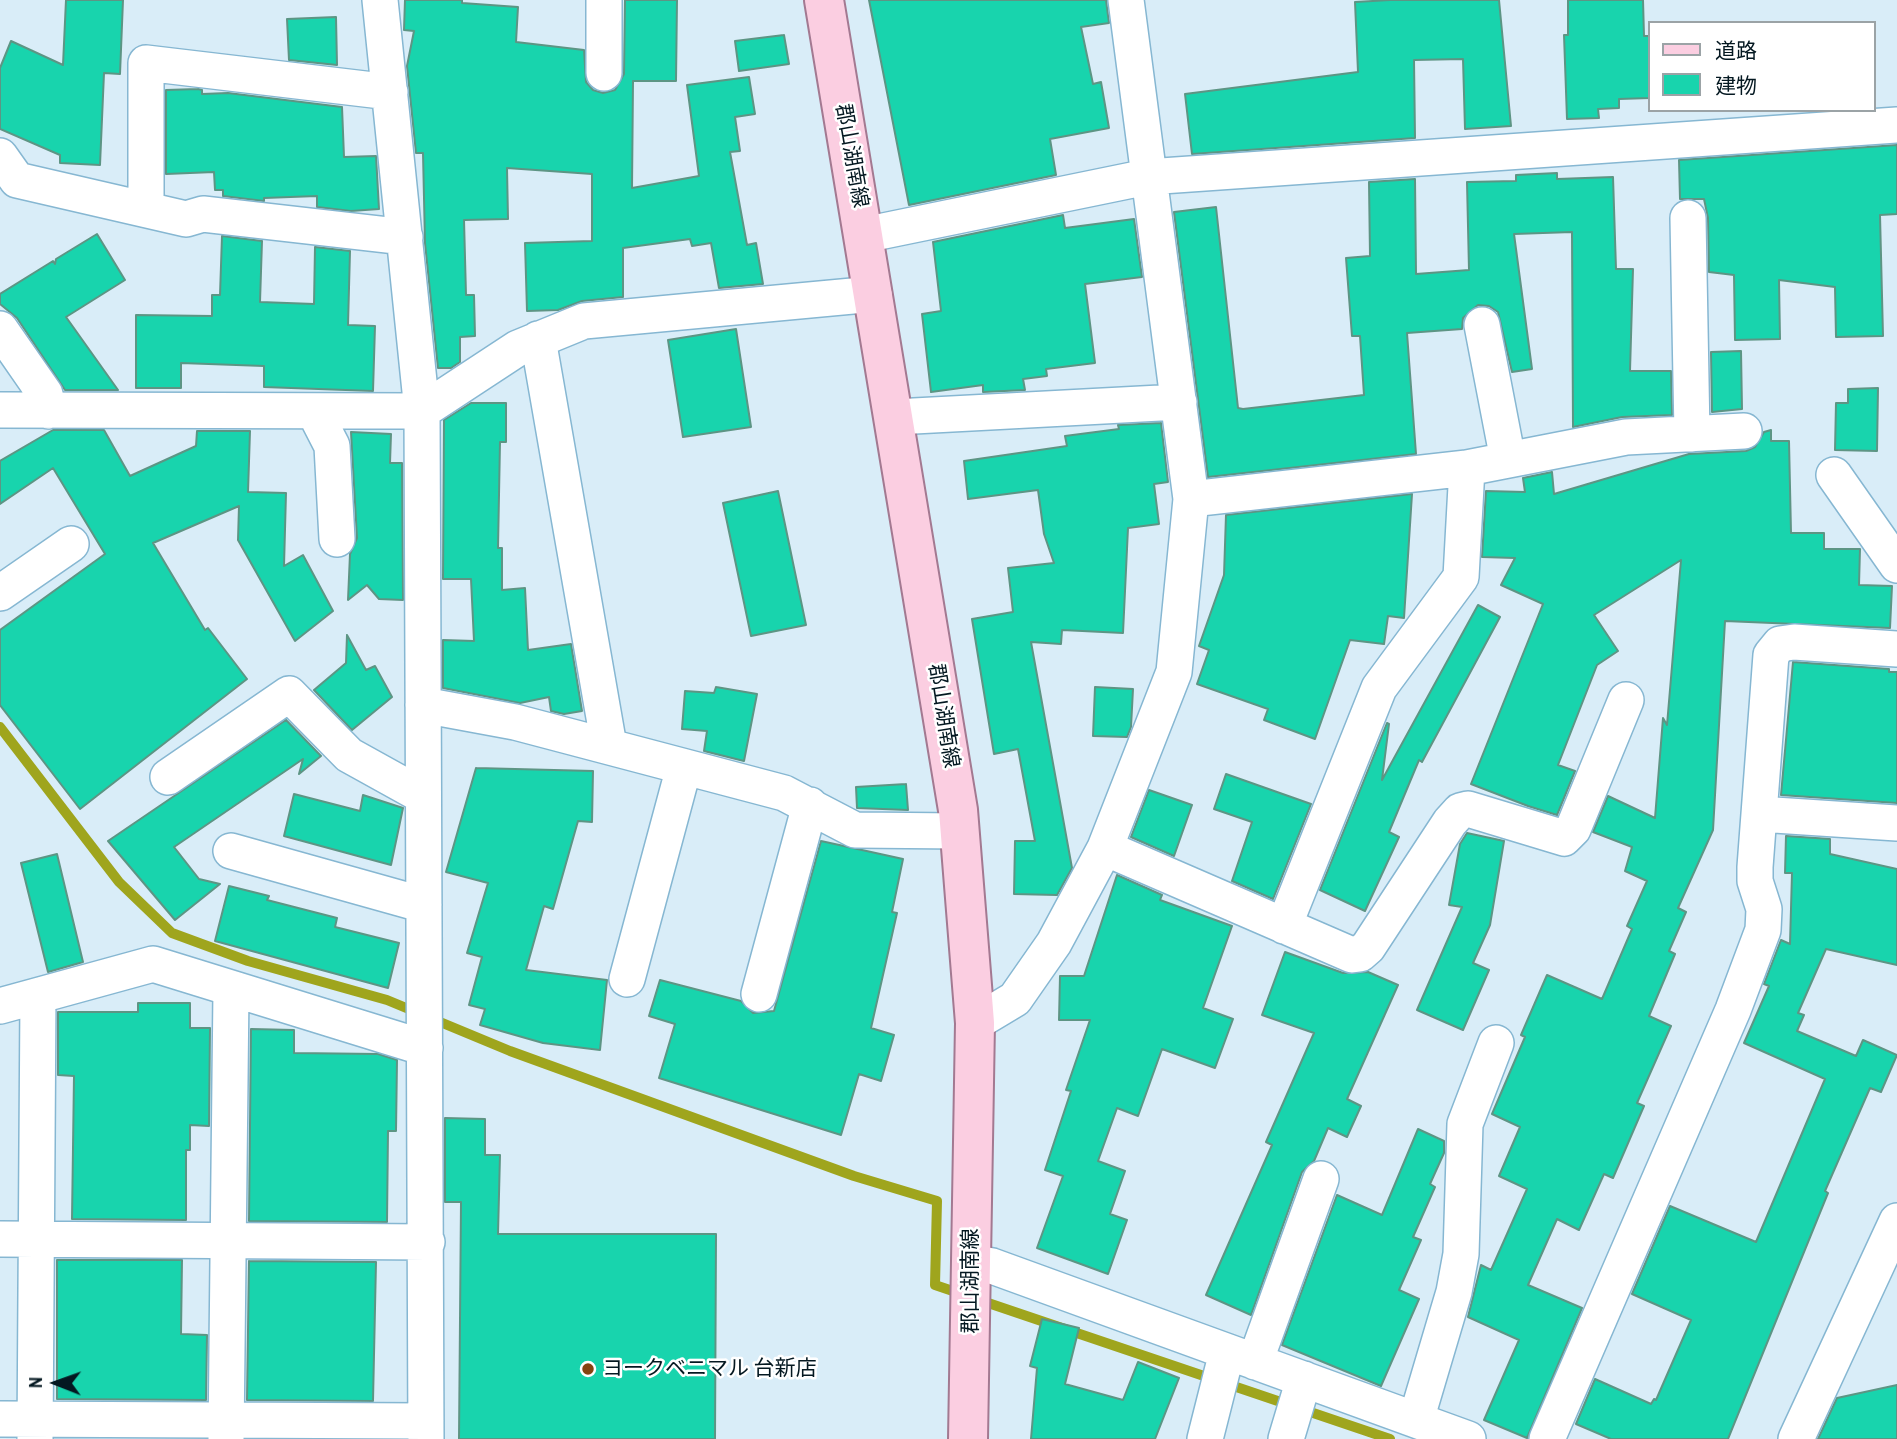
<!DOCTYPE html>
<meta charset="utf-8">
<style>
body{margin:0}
#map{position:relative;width:1897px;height:1439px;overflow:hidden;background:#d9edf8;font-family:"Archivo Narrow","Noto Sans JP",sans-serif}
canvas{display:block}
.legend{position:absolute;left:1648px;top:21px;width:228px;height:91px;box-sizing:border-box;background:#fff;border:2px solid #9ba3a6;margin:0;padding:9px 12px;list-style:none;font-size:21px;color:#041821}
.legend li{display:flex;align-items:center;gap:14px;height:35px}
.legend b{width:35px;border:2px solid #9ba3a6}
.north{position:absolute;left:21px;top:1348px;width:70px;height:70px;-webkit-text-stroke:5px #fff;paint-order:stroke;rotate:271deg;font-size:19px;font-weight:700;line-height:28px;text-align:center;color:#041821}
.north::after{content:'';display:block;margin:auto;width:24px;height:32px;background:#041821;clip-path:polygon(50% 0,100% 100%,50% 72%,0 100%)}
</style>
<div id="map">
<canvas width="1897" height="1439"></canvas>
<ul class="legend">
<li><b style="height:9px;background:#fbcee1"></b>道路</li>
<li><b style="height:19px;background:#18d4ad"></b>建物</li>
</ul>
<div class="north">N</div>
</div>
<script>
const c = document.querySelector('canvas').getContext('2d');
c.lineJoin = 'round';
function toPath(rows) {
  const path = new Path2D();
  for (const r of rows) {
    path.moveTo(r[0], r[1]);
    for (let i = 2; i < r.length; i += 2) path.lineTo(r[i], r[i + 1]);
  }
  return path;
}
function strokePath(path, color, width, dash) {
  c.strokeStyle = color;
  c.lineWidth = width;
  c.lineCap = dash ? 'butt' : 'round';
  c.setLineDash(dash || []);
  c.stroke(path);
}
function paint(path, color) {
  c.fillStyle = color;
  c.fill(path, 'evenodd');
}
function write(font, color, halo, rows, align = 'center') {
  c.font = font + ' "Archivo Narrow","Noto Sans JP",sans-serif';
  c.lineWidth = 5;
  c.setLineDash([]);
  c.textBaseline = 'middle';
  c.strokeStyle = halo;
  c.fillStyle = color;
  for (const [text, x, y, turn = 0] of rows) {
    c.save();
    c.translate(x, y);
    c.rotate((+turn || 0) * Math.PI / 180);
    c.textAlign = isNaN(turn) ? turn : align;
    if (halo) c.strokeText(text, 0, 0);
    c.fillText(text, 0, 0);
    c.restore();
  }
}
strokePath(toPath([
 [0,727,119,882,172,933,248,961,387,1000,510,1051,854,1176,937,1201,935,1285,1390,1439]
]), '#9fa51d', 10);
const building = toPath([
 [66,0,123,0,120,74,104,73,100,165,60,163,60,155,0,129,0,68,11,41,63,65,66,0],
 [405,0,462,0,462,3,518,7,516,42,584,50,586,82,593,90,603,93,615,90,624,74,625,0,677,0,676,81,633,81,632,188,699,176,687,85,749,77,755,114,735,117,740,151,730,152,747,245,756,243,763,284,719,288,711,243,692,246,690,239,623,248,623,297,582,301,558,310,527,311,525,243,592,241,592,174,507,168,508,219,464,220,466,295,474,295,475,336,460,337,460,362,451,368,438,368,425,243,423,153,416,153,407,66,414,31,404,30,405,0],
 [869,0,1106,0,1109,23,1081,27,1093,84,1101,82,1109,128,1050,139,1056,175,909,205,869,0],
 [1390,0,1499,0,1511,126,1465,129,1463,59,1414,60,1415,138,1192,154,1185,94,1358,72,1355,2,1390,0],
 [1568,0,1643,0,1644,36,1650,36,1650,98,1619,99,1619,108,1598,109,1599,118,1567,119,1564,35,1568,35,1568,0],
 [336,17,337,65,289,60,287,19,336,17],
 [784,35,789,64,739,71,735,41,784,35],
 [198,89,202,90,202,94,228,93,342,107,344,157,376,156,379,209,351,211,317,207,317,196,264,198,264,201,223,196,223,190,215,190,214,172,166,174,166,90,198,89],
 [1897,145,1897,214,1880,215,1883,336,1836,337,1835,287,1779,280,1780,339,1735,340,1734,275,1709,272,1708,218,1704,199,1680,199,1679,160,1897,145],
 [1557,173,1557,179,1613,177,1616,269,1633,269,1630,371,1671,371,1672,415,1622,417,1573,427,1572,232,1514,234,1532,369,1512,372,1498,312,1489,306,1478,305,1463,318,1462,329,1407,333,1416,454,1208,477,1174,212,1216,207,1238,408,1243,409,1364,395,1360,336,1352,336,1346,258,1370,256,1369,182,1415,179,1416,274,1469,270,1467,182,1516,181,1516,175,1557,173],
 [1063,215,1065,228,1134,219,1142,277,1085,284,1095,363,1046,369,1047,376,1023,379,1025,390,983,392,983,385,931,392,922,314,941,311,933,242,1063,215],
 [97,234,125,280,66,317,118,390,65,390,17,318,0,304,0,294,53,261,55,264,56,259,97,234],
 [222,236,262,241,260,302,314,304,315,247,350,251,348,325,375,326,373,391,264,387,264,366,181,363,181,388,136,388,136,315,212,316,212,295,220,295,222,236],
 [736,329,751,427,683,437,668,340,736,329],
 [1741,351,1742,409,1712,412,1711,352,1741,351],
 [1878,388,1877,451,1835,450,1836,403,1848,403,1848,389,1878,388],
 [471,403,506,403,506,442,500,442,498,548,502,548,502,590,525,588,528,650,571,644,582,711,564,714,551,711,549,697,520,703,443,688,443,640,474,641,471,579,443,579,444,420,471,403],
 [1161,423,1168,482,1154,484,1159,524,1128,528,1123,633,1062,630,1061,644,1031,642,1072,868,1057,895,1014,894,1015,841,1035,841,1018,749,994,754,972,619,1013,612,1008,568,1054,563,1044,534,1038,490,968,499,964,461,1067,446,1065,436,1119,429,1118,425,1161,423],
 [53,430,104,430,130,476,196,446,197,431,250,431,248,492,286,493,284,566,303,555,333,611,295,641,238,540,239,506,153,543,205,630,208,628,247,679,80,809,0,705,0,630,105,554,53,468,0,504,0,461,53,430],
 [1771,430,1771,441,1789,441,1791,533,1824,533,1824,549,1860,549,1859,585,1892,586,1890,628,1725,621,1713,830,1678,908,1686,912,1669,951,1675,954,1649,1016,1671,1026,1637,1103,1644,1106,1613,1178,1604,1174,1579,1230,1557,1219,1528,1285,1582,1308,1527,1438,1484,1420,1519,1340,1468,1317,1481,1265,1491,1270,1527,1189,1499,1176,1520,1127,1492,1114,1525,1037,1521,1035,1547,975,1602,999,1632,929,1627,926,1647,881,1625,871,1632,847,1593,832,1608,796,1655,818,1663,718,1667,725,1681,560,1594,615,1618,651,1597,665,1558,765,1575,771,1557,815,1528,806,1471,784,1543,604,1501,585,1515,558,1482,557,1486,491,1525,492,1523,478,1552,472,1554,494,1689,454,1746,451,1755,447,1764,432,1771,430],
 [351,432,391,434,390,463,402,463,403,600,379,599,367,585,348,600,350,554,357,538,351,432],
 [778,491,806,625,751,636,723,503,778,491],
 [1412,494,1404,618,1388,616,1384,644,1350,640,1315,739,1264,720,1268,709,1197,684,1209,650,1199,646,1224,575,1226,515,1412,494],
 [1478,605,1500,617,1422,762,1419,760,1389,832,1399,837,1365,911,1320,890,1387,723,1389,724,1382,780,1478,605],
 [347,635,366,670,375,666,392,697,352,730,314,690,346,663,347,635],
 [1793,662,1889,669,1889,672,1897,672,1897,803,1781,795,1793,662],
 [716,687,757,694,744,761,704,751,707,731,682,729,685,691,714,693,716,687],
 [1095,687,1133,689,1131,727,1127,737,1093,736,1095,687],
 [286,720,321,756,299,774,303,759,174,847,199,879,220,884,175,920,108,841,286,720],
 [476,768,593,771,592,822,578,821,553,909,544,906,526,970,607,980,600,1050,543,1043,480,1025,485,1009,469,1005,482,957,467,953,488,883,446,872,476,768],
 [1226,774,1311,804,1273,899,1232,881,1252,822,1214,809,1226,774],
 [906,784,908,810,857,808,856,787,906,784],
 [1149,790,1192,805,1174,856,1131,837,1149,790],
 [294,794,360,811,363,795,403,808,391,865,284,836,294,794],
 [1467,833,1504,841,1490,925,1473,963,1489,970,1463,1030,1417,1010,1462,907,1449,905,1460,844,1467,833],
 [1786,836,1830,839,1830,854,1897,869,1897,965,1826,949,1798,1013,1804,1015,1797,1031,1856,1056,1863,1040,1897,1055,1881,1092,1870,1088,1825,1191,1828,1193,1728,1439,1611,1439,1576,1424,1595,1379,1651,1404,1654,1399,1656,1400,1691,1320,1632,1294,1670,1206,1756,1242,1825,1079,1744,1043,1769,986,1764,984,1781,940,1790,944,1792,873,1785,873,1786,836],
 [821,841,903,859,892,912,897,913,871,1028,894,1035,881,1081,859,1074,841,1135,659,1078,675,1024,649,1016,660,980,741,1001,753,1013,774,1011,821,841],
 [57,854,83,962,48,972,21,863,57,854],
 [1117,875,1162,895,1160,900,1232,926,1203,1008,1233,1019,1215,1068,1162,1049,1138,1116,1117,1108,1098,1161,1125,1171,1110,1214,1127,1220,1108,1274,1037,1248,1063,1176,1045,1170,1071,1091,1066,1090,1090,1020,1059,1020,1060,976,1084,976,1117,875],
 [229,886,269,896,267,900,337,918,335,927,399,943,388,988,215,941,229,886],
 [1285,952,1343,973,1368,972,1398,985,1347,1099,1361,1106,1347,1137,1328,1128,1314,1161,1302,1172,1251,1315,1206,1295,1272,1145,1266,1142,1314,1033,1262,1015,1285,952],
 [138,1003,190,1003,190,1028,210,1028,209,1126,190,1125,190,1150,186,1150,186,1220,72,1219,74,1076,58,1075,58,1012,138,1012,138,1003],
 [251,1029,294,1030,294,1053,378,1054,397,1060,396,1131,388,1131,387,1222,249,1221,251,1029],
 [445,1118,485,1119,485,1155,500,1155,498,1234,716,1234,715,1439,459,1439,461,1202,445,1202,445,1118],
 [1418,1129,1444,1141,1444,1153,1430,1184,1435,1187,1413,1237,1421,1240,1399,1290,1419,1299,1381,1386,1282,1345,1337,1195,1382,1215,1418,1129],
 [57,1260,182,1260,181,1334,207,1335,206,1400,57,1399,57,1260],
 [249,1261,376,1262,373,1401,247,1400,249,1261],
 [1042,1319,1079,1328,1065,1384,1123,1400,1138,1362,1179,1378,1155,1439,1031,1439,1037,1368,1030,1366,1042,1319],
 [1897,1385,1897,1439,1818,1439,1837,1398,1897,1385]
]);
paint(building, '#18d4ad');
strokePath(building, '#5d9584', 2);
const minor = toPath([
 [380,0,422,411,426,1439],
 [604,0,604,73],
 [0,156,17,180,186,219,203,214,405,237],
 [146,209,146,63,390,92],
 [1688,218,1692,434],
 [864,235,1147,177,1897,125],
 [1482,325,1508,460],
 [0,329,45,394,48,411],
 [538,339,609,746],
 [0,410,422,411,518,348,584,321,874,294],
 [314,411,332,446,337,539],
 [895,417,1179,402],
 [1834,475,1897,565],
 [1191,499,1467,468,1626,437,1744,431],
 [0,593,71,544],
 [423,705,515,722,784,793,855,830,960,831],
 [168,777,289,694,349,755,423,796],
 [1759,814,1897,823],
 [1105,848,1352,955,1360,954,1368,947,1450,822,1460,811,1468,809,1564,838,1573,829,1626,700],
 [231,851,424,905],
 [1284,926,1379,688,1461,577,1467,468],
 [627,979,684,767],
 [759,994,810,805],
 [0,1006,153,964,425,1048],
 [975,1023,1015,999,1054,943,1105,848,1174,672,1191,499,1126,0],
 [0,1239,427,1242],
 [971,1262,992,1266,1468,1439],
 [1255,1362,1321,1179],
 [0,1419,426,1421],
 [1416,1420,1454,1292,1461,1254,1465,1124,1496,1043],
 [35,1439,38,996],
 [226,1439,231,990],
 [1205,1439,1227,1352],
 [1286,1439,1304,1379],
 [1547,1439,1733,1010,1763,930,1764,909,1755,881,1755,867,1771,655,1780,644,1794,642,1897,649],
 [1796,1439,1897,1221]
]);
const primary = toPath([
 [824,0,958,810,975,1023,968,1439]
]);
strokePath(minor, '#86b7d2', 38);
strokePath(primary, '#a37991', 42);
strokePath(minor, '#fff', 35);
strokePath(primary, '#fbcee1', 38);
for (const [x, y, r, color] of [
 [588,1369,7,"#854310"]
]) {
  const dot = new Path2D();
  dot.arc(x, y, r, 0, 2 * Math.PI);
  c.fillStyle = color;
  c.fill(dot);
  strokePath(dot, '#fff', 2.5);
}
write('21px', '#041821', '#fff', [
 ["郡山湖南線",851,156,80],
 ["郡山湖南線",943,716,81],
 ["郡山湖南線",971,1281,-90]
]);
write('21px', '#041821', '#fff', [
 ["ヨークベニマル 台新店",602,1369]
], 'left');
</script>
